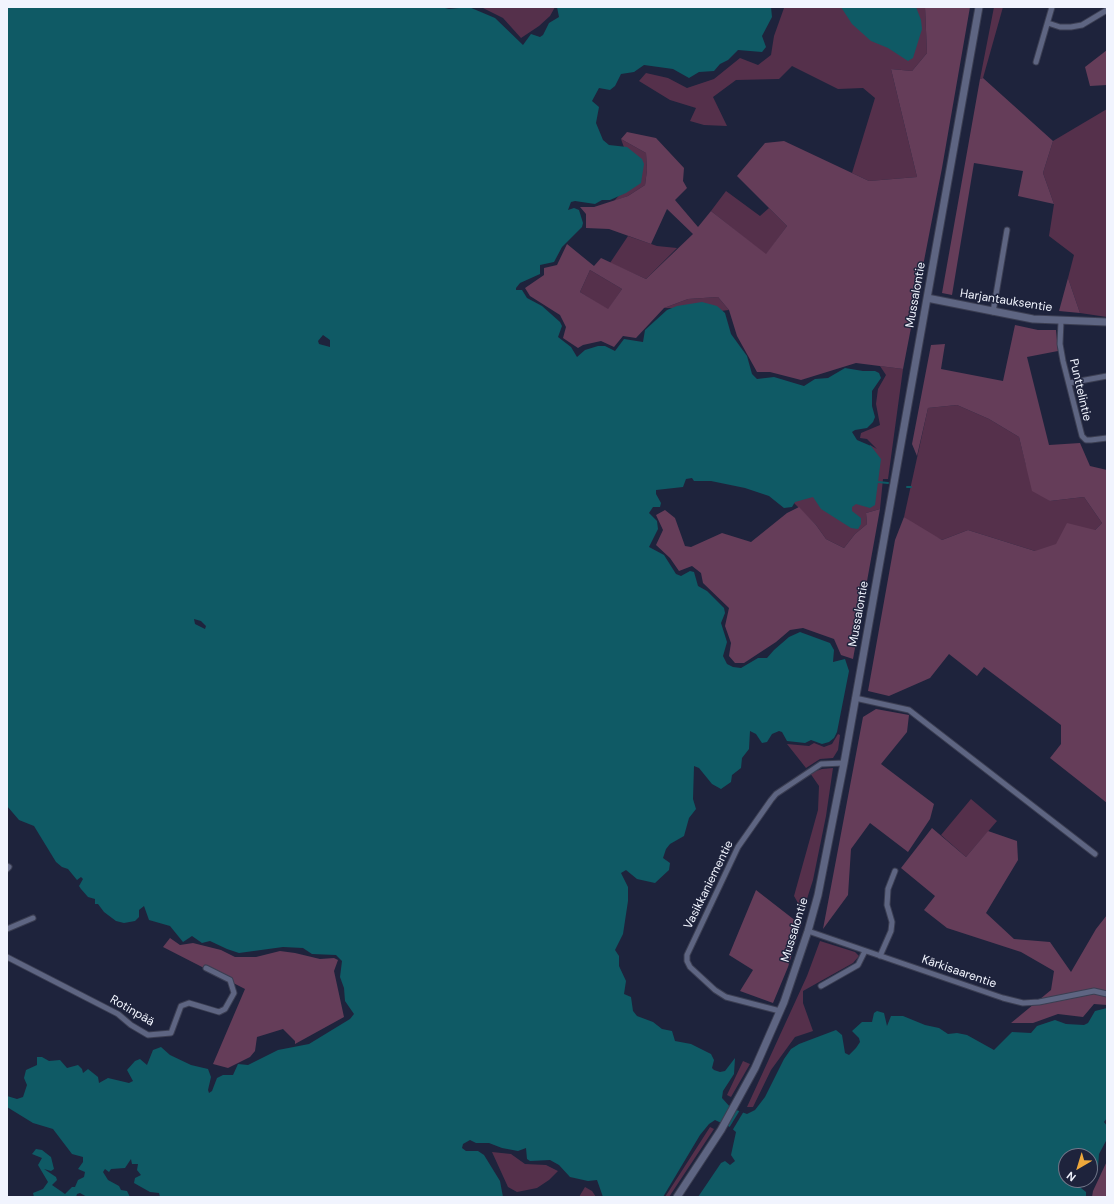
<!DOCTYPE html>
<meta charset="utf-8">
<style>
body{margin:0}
#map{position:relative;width:1114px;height:1204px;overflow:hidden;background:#1e233c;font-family:"DM Sans",sans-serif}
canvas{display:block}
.frame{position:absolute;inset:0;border:8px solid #f1f4fe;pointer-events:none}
.north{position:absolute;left:1058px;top:1148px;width:40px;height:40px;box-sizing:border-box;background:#1e233c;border:1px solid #72778a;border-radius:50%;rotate:218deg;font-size:11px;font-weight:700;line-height:16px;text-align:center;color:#f1f4fe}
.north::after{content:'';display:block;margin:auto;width:14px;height:18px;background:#eea83c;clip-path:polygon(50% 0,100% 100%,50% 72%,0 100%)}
</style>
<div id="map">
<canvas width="1114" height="1204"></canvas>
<div class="frame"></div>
<div class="north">N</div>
</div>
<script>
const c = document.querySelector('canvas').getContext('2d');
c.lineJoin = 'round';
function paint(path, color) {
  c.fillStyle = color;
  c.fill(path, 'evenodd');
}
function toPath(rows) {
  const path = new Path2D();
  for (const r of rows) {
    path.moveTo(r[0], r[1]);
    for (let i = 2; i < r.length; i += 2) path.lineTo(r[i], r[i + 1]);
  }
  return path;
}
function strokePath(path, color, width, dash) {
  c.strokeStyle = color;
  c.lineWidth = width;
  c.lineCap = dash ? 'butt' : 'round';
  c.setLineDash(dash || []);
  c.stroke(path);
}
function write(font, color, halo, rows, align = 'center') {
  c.font = font + ' "DM Sans",sans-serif';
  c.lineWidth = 3;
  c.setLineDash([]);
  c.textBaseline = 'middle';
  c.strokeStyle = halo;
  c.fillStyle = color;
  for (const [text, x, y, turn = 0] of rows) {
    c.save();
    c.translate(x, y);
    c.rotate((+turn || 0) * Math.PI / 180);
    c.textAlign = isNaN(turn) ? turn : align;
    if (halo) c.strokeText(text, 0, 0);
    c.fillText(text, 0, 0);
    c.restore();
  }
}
paint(toPath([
 [481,7,555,7,550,16,539,26,521,38,503,18],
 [787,7,925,7,927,53,912,71,891,69,917,177,869,181,852,173,875,98,863,88,838,89,792,66,779,79,736,80,713,97,727,126,704,125,690,121,696,108,670,100,639,81,646,73,668,78,687,88,714,79,740,58,758,65,771,55,774,36,784,8],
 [994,7,1003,7,983,78,980,79],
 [1107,109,1107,317,1080,313,1068,278,1074,255,1049,236,1054,204,1043,173,1053,141],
 [621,139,646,153,647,170,645,185,628,196,614,201,626,188,626,153],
 [726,191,760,216,769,208,787,226,766,255,711,211],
 [628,236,657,246,677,248,646,279,610,263],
 [590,270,622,289,608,310,580,292],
 [718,297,729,310,703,313,689,308,664,308,688,299],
 [880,366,903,369,888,479,883,479,880,509,866,513,867,524,855,534,844,548,826,539,816,525,792,501,872,483,870,445,877,449,867,439,860,438,861,433,880,425,876,404,878,389,886,375],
 [957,405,989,419,1019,437,1026,465,1050,501,1084,497,1102,523,1095,530,1083,558,1035,551,968,530,942,540,921,530,904,517,928,408],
 [838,734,840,735,838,750,833,758,820,759,806,768,787,744,809,746,814,743,824,747,832,744],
 [833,768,826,816,813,880,805,905,798,903,794,896,818,810,819,786,810,773,822,769],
 [971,799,997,821,966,857,941,835],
 [820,941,855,952,859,956,853,963,803,991,803,1003,813,1031,795,1037,771,1070,753,1107,747,1107,807,976],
 [743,1061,750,1064,731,1097,727,1095],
 [710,1127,714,1129,669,1197,665,1197],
 [492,1152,511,1154,525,1164,546,1165,558,1171,549,1180,537,1188,517,1192,508,1187],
 [585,1187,592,1191,596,1197,579,1197]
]), '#55304b');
paint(toPath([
 [925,7,970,7,942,168,903,369,856,363,801,380,770,372,757,372,737,336,729,310,718,297,688,299,664,308,636,338,623,336,614,347,601,341,583,345,578,348,563,338,566,327,560,315,530,296,525,288,544,275,544,268,557,265,567,244,594,266,601,258,646,279,693,234,667,209,651,244,609,229,586,228,586,214,580,207,594,207,628,196,645,185,647,170,646,153,621,139,627,132,656,138,684,168,683,181,687,188,675,200,698,227,711,211,766,254,787,226,737,176,765,143,784,141,869,181,917,177,891,69,912,71,927,53],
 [590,270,622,289,608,309,580,292],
 [1107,50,1107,85,1090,86,1085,67],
 [983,78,1053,141,1043,173,1054,204,1018,196,1023,171,974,163,952,295,942,293,980,79],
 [1068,278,1080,313,1059,311],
 [1015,325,1038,330,1056,330,1058,351,1027,357,1049,445,1080,443,1090,466,1107,470,1107,803,1050,758,1061,744,1061,725,984,667,977,676,949,654,930,678,889,696,868,691,895,540,904,517,942,540,968,530,1035,551,1056,544,1067,523,1095,530,1102,523,1084,497,1050,501,1032,491,1019,437,989,419,957,405,928,408,917,456,912,444,931,345,945,344,941,369,1003,381],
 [799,507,816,525,826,539,844,548,855,534,867,524,866,513,880,509,853,659,841,655,834,639,803,628,790,630,776,642,744,663,735,663,729,656,731,643,725,626,729,608,703,583,701,573,692,566,679,571,670,558,656,545,663,530,656,515,665,510,675,518,685,546,691,547,722,533,751,542,787,513],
 [876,709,909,715,907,732,881,764,934,804,930,819,908,852,870,823,851,849,848,895,823,929,863,717],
 [932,828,966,857,988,831,1017,841,1018,860,986,913,1014,939,1050,942,1071,972,1096,929,1107,915,1107,1005,1094,1004,1083,1017,1058,1014,1033,1023,1011,1023,1051,990,1054,971,1021,952,947,928,924,910,935,896,901,868],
 [756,890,801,925,788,967,773,1003,740,991,753,970,729,955],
 [170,938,180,945,193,943,221,950,235,957,256,957,280,951,295,953,320,959,334,958,338,960,334,971,344,1017,295,1044,295,1041,283,1029,257,1037,255,1051,250,1057,228,1068,213,1064,245,989,163,947],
 [1107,1161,1107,1194,1105,1197,1092,1197,1093,1191]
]), '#653d59');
paint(toPath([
 [7,7,441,7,449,9,469,7,495,18,523,45,531,34,540,37,543,35,549,23,559,17,557,7,771,7,772,17,762,36,766,47,762,52,738,50,728,60,720,64,714,71,699,72,689,78,673,69,644,65,634,72,621,74,615,86,610,90,599,88,592,101,599,107,596,123,603,140,609,145,627,147,642,159,644,164,641,183,626,193,610,200,602,200,595,204,575,201,571,202,568,210,574,208,579,210,583,223,582,227,562,247,554,262,540,265,540,274,520,283,516,288,516,290,522,290,527,298,542,306,560,322,562,326,558,337,571,347,577,357,585,350,598,346,605,346,615,351,624,339,643,342,645,330,667,310,677,306,702,302,717,306,725,313,731,334,747,356,752,374,757,379,774,377,804,386,815,379,828,378,845,368,863,371,875,371,879,373,881,378,872,391,872,406,875,417,873,422,867,428,855,430,852,432,857,440,871,446,881,459,875,505,870,508,856,504,852,507,852,511,861,518,861,524,858,529,851,528,821,509,813,497,795,502,792,507,784,508,769,496,745,488,711,481,694,481,692,478,686,479,683,487,656,490,656,494,661,503,660,507,653,507,649,513,657,521,658,529,649,547,664,555,676,574,681,576,690,571,694,572,698,586,707,591,724,608,725,613,721,623,727,642,723,656,727,664,733,667,741,668,758,658,767,658,774,650,789,637,800,632,830,643,834,650,833,662,845,659,849,671,837,732,834,738,829,742,822,744,811,740,805,743,787,741,782,732,779,731,772,734,767,742,762,743,756,734,750,731,749,749,742,758,741,768,732,775,731,782,721,789,712,784,699,768,694,766,693,799,696,809,689,818,684,836,670,844,666,849,663,858,670,863,669,870,655,883,637,879,626,870,621,873,628,887,628,901,623,934,615,950,619,956,619,966,626,981,624,994,631,997,633,1011,637,1016,653,1022,662,1029,672,1031,675,1041,691,1044,711,1054,714,1060,712,1068,714,1070,720,1072,725,1071,735,1058,734,1074,723,1091,722,1098,731,1108,747,1114,755,1110,765,1097,784,1059,791,1049,799,1044,836,1030,842,1035,845,1053,849,1055,856,1048,860,1042,859,1038,852,1031,862,1022,872,1022,874,1013,877,1011,884,1013,887,1026,891,1016,903,1016,925,1025,939,1028,948,1034,957,1033,967,1035,994,1050,1012,1032,1031,1033,1037,1026,1055,1020,1066,1024,1084,1025,1088,1023,1095,1011,1107,1008,1107,1118,1104,1122,1107,1126,1107,1139,1099,1154,1098,1168,1095,1178,1091,1182,1083,1181,1080,1184,1081,1188,1086,1192,1086,1197,698,1197,721,1163,725,1161,730,1165,735,1161,731,1155,736,1132,730,1127,715,1120,709,1124,700,1135,663,1197,603,1197,597,1180,588,1181,570,1177,559,1165,550,1160,530,1161,527,1159,526,1148,518,1151,502,1148,489,1143,476,1143,470,1140,463,1144,462,1148,466,1151,478,1151,484,1155,500,1181,503,1197,160,1197,159,1193,150,1192,134,1183,135,1178,141,1175,137,1170,138,1164,132,1164,131,1159,125,1168,111,1169,109,1172,105,1169,103,1172,108,1180,119,1186,121,1190,127,1191,130,1197,87,1197,80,1193,77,1194,76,1197,34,1197,33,1193,43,1189,48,1182,38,1165,42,1158,32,1154,36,1149,42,1150,51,1157,54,1169,51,1171,44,1169,56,1177,57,1180,52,1185,65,1194,72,1187,75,1187,78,1180,84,1177,85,1172,78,1169,83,1162,83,1157,72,1154,53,1129,33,1123,7,1107,7,1096,17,1099,23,1097,27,1085,24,1078,26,1070,37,1065,37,1057,42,1057,49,1061,60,1060,67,1068,78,1065,82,1069,83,1073,88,1069,98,1077,99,1083,108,1078,129,1083,133,1081,127,1070,135,1061,140,1059,147,1065,153,1050,161,1047,170,1055,191,1065,208,1069,211,1077,208,1090,209,1093,212,1091,217,1078,223,1075,233,1075,238,1064,248,1065,278,1050,309,1044,350,1019,354,1014,345,1001,344,988,340,977,342,961,336,955,312,954,303,948,283,947,239,953,227,949,210,941,202,943,192,936,183,942,170,926,149,920,144,906,139,910,139,917,135,921,124,923,116,921,104,912,98,904,95,904,95,899,88,897,81,889,79,886,83,879,81,877,77,880,68,869,62,867,56,862,34,826,19,820,7,806],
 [323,335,330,340,330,347,319,344,318,341],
 [194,619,201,621,206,626,205,629,195,624],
 [1066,1156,1090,1156,1090,1180,1066,1180],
 [841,7,916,7,921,20,922,29,913,58,908,61,888,48,871,41,852,24]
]), '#0f5a65');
paint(toPath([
 [740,1110,744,1111,732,1131,729,1128]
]), '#1e233c');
strokePath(toPath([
 [878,482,888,483],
 [907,487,911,487]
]), '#0f5a65', 2);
const street = toPath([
 [1048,23,1060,27,1071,27,1082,25,1107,10],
 [1036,62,1052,7],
 [993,312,1007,230],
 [1061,321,1060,344,1063,361,1082,436,1086,440,1091,440,1107,438],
 [1069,383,1107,376],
 [855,698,909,710,1095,854],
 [7,866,9,867,7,869],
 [7,929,33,918],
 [808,931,1003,998,1023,1003,1039,1002,1094,991,1107,994],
 [880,956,891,931,892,922,887,905,888,889,895,871],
 [7,957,118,1014,131,1025,148,1035,171,1033,181,1006,189,1003,219,1012,225,1009,234,993,230,980,206,968],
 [821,986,858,965,865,951],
 [780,1011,726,997,715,990,690,967,687,961,687,955,738,847,771,800,776,794,821,764,844,763]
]);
const secondary = toPath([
 [927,298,1033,319,1107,322],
 [677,1197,721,1130,755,1068,784,1002,808,931,818,895,844,763,979,7]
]);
strokePath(street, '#3b3e52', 7);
strokePath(secondary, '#3b3e52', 9);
strokePath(street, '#5e6582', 5);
strokePath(secondary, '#5e6582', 7);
write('12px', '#f1f4fe', '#1e233c', [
 ["Mussalontie",916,295,-80],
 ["Harjantauksentie",1006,301,9],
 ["Punttelintie",1080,390,77],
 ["Mussalontie",859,614,-80],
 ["Vasikkaniementie",709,885,-64],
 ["Mussalontie",795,930,-73],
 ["Kärkisaarentie",959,972,19],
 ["Rotinpää",132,1011,30]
]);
</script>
